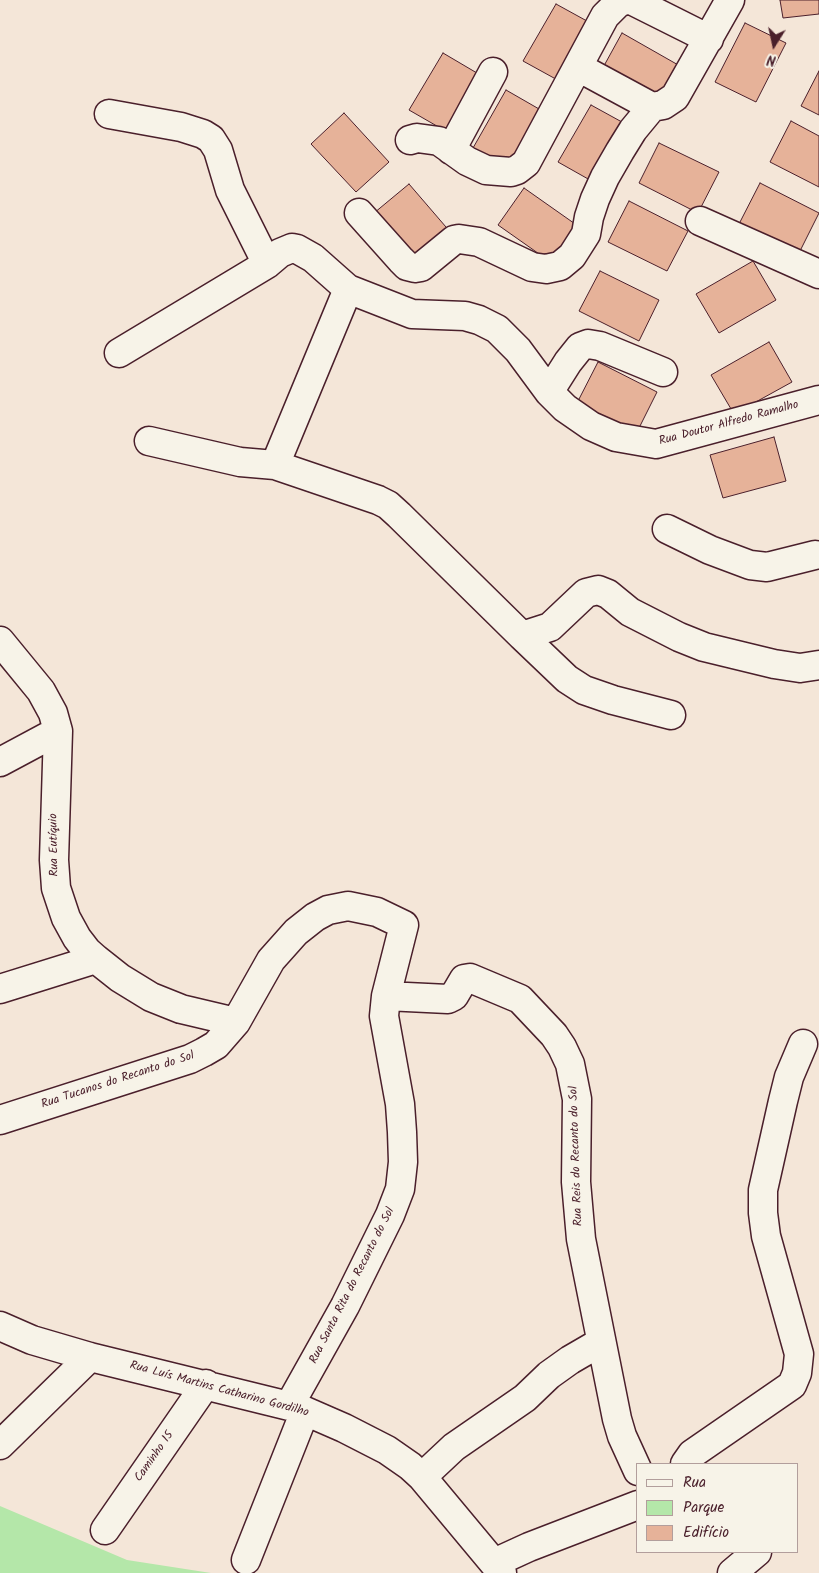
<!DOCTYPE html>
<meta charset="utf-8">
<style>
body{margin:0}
#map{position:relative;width:819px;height:1573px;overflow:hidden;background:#f4e6d8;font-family:Kalam,sans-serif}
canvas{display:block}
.legend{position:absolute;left:636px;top:1463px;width:162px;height:90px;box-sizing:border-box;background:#f7f3e8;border:1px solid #b29e9c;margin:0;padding:6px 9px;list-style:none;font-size:15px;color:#4a1f2b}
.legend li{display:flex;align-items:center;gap:10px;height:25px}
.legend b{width:25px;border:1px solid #b29e9c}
.north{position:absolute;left:749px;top:20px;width:50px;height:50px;-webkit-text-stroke:4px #f7f3e8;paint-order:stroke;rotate:190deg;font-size:14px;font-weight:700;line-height:20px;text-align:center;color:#4a1f2b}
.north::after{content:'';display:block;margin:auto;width:18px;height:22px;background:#4a1f2b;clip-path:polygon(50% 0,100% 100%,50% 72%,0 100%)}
</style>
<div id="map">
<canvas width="819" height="1573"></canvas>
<ul class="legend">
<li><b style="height:6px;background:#f7f3e8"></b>Rua</li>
<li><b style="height:14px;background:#b4e7a9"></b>Parque</li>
<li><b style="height:14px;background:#e6b299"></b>Edifício</li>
</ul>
<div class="north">N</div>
</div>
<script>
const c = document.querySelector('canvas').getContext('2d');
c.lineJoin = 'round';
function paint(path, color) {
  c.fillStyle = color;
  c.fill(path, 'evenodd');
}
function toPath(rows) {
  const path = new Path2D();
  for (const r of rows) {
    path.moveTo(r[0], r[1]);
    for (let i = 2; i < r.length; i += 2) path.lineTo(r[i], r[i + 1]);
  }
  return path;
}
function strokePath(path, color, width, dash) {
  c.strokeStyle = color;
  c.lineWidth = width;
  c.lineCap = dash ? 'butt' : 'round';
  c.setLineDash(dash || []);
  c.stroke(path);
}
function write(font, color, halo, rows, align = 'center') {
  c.font = font + ' Kalam,sans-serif';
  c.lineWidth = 4;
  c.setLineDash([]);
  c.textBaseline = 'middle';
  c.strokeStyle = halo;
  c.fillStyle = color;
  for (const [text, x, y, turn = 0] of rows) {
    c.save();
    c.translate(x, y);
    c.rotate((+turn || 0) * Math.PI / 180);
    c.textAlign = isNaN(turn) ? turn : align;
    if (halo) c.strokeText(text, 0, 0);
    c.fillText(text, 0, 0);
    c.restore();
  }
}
paint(toPath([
 [0,1506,127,1560,211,1573,0,1573]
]), '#b4e7a9');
const building = toPath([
 [780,0,819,0,819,14,783,18,780,0],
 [556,4,596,26,563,83,523,61,556,4],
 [745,23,786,43,756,102,715,82,745,23],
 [622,33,680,66,658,106,600,73,622,33],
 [443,53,482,76,449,133,409,110,443,53],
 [819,71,819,115,801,106,819,71],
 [506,90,546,113,513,170,473,148,506,90],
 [591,105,631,127,597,184,558,162,591,105],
 [344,113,389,162,356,192,311,144,344,113],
 [791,121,819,136,819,187,770,162,791,121],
 [659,143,719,172,698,213,639,183,659,143],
 [760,183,819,213,799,253,739,224,760,183],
 [409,184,452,234,417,264,374,213,409,184],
 [524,188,578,226,552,263,498,225,524,188],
 [629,201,688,231,667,271,608,242,629,201],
 [753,261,776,300,719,333,696,294,753,261],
 [600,271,659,300,639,341,579,311,600,271],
 [769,342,792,382,734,414,711,375,769,342],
 [598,362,657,392,637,432,577,403,598,362],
 [774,437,786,481,723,498,710,455,774,437]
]);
paint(building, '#e6b299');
strokePath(building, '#4a1f2b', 1);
const minor = toPath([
 [631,0,709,39],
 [578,67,652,107],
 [109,114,181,127,203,134,211,139,218,150,230,190,267,264],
 [410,140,417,138,439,141,467,161,486,170,511,172,517,170,526,163,605,16,618,3,626,0],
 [451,150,493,72],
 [359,213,401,260,407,266,415,268,421,267,454,240,459,239,479,242,532,267,546,269,560,266,572,256,586,234,589,217,595,199,605,177,620,151,633,130,652,107,663,105,675,97,730,0],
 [700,221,819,274],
 [119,353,267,264,280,253,292,248,297,249,313,258,348,289,412,314,465,316,479,320,497,329,518,350,549,392,565,408,591,426,616,437,656,444,819,400],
 [549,392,568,362,580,347,588,344,600,346,663,372],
 [149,441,240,462,275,465,378,500,388,505,399,515,522,636,550,627,586,593,598,590,608,594,630,612,679,637,704,647,774,664,800,668,819,665],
 [275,465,348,289],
 [667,529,710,550,750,565,767,567,815,555],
 [522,636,567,679,584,690,613,700,671,715],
 [0,641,41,691,53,713,58,731,54,860,56,888,66,918,77,938,87,951,96,959,120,978,151,997,181,1009,236,1022],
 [0,762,58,731],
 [0,989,96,959],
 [386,996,448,999,454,996,464,979,470,978,520,999,554,1035,562,1047,570,1064,577,1099,576,1182,581,1239,617,1419,622,1436,638,1471],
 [0,1120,190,1059,204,1052,216,1045,236,1022,271,960,296,932,315,917,328,910,348,906,377,912,404,925,386,996,384,1016,400,1104,402,1132,403,1162,400,1189,390,1215,345,1306,289,1406],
 [0,1326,32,1340,90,1357,289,1406,305,1411,344,1428,387,1450,410,1466,422,1477,502,1573],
 [0,1445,90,1357],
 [685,1464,692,1454,792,1385,797,1373,799,1354,766,1236,763,1213,763,1190,783,1101,789,1077,803,1044],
 [422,1477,454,1447,525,1398,549,1375,570,1360,601,1342],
 [105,1530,206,1384],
 [246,1560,305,1411],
 [494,1563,529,1547,638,1505],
 [732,1573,757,1552]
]);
strokePath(minor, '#4a1f2b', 31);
strokePath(minor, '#f7f3e8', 28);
write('12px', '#4a1f2b', '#f7f3e8', [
 ["Rua Doutor Alfredo Ramalho",729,424,-15],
 ["Rua Eutíquio",55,845,-91],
 ["Rua Tucanos do Recanto do Sol",118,1081,-18],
 ["Rua Reis do Recanto do Sol",577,1156,-92],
 ["Rua Santa Rita do Recanto do Sol",353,1286,-63],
 ["Rua Luís Martins Catharino Gordilho",219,1390,15],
 ["Caminho 15",155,1457,-55]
]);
</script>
